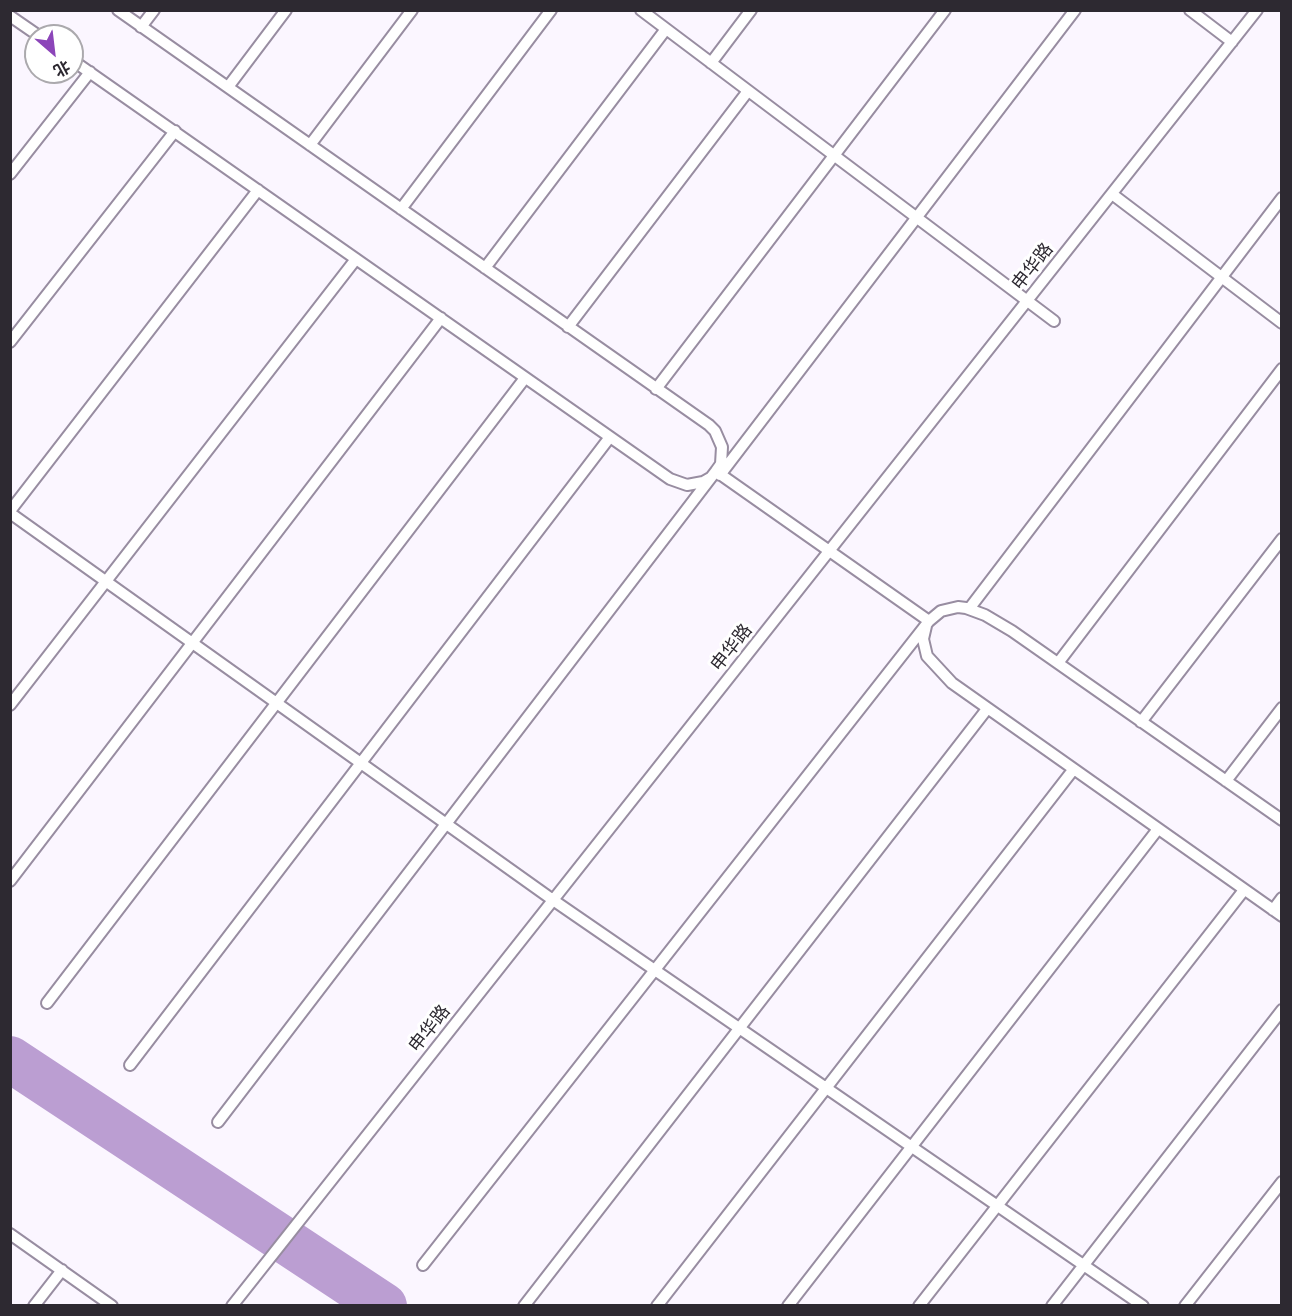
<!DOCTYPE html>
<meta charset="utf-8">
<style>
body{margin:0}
#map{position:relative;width:1292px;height:1316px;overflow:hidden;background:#fbf6ff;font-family:"Fira Sans Condensed","Noto Sans SC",sans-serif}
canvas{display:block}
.frame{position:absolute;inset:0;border:12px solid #2d2931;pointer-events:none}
.north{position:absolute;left:24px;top:24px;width:60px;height:60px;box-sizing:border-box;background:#fff;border:2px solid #aba9ad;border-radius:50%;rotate:152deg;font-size:16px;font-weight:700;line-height:24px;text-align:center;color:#2d2931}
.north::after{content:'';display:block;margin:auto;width:21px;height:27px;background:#8c45b9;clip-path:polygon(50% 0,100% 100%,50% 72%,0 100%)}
</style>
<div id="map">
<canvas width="1292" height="1316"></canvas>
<div class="frame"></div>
<div class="north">北</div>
</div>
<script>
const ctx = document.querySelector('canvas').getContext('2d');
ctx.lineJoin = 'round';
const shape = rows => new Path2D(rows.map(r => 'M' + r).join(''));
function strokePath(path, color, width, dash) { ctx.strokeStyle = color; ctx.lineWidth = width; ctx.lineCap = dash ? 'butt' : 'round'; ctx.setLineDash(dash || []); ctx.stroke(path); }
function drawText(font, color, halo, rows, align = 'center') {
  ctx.font = font + ' "Fira Sans Condensed","Noto Sans SC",sans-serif'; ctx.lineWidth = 6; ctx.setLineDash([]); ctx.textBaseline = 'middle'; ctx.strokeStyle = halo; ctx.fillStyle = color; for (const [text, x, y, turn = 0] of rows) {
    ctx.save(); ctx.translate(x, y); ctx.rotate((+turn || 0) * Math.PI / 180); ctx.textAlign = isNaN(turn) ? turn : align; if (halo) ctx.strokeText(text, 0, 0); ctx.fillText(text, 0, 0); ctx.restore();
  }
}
strokePath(shape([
 [10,1059,384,1306]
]), '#bb9ed2', 46);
const lane = shape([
 [118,10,709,425,715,431,722,447,721,464,716,471,218,1122],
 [641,10,1054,321],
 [1190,10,1232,42],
 [10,16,39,36],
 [141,27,154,10],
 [72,60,670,479,687,485,703,482,710,478],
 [711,63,751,10],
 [228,87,286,10],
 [310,145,412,10],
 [10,174,90,72],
 [1112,194,1282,323],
 [401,209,551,10],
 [485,268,666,29],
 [568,327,748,91],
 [10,342,175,131],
 [656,389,945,10],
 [717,472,929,621],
 [720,475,1075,10],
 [10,511,258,190],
 [10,513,553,900,1143,1306],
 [969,609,1282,198],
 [926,626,923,639,927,656,952,683,1282,916],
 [1058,663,1282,369],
 [10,705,356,259],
 [1141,722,1282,539],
 [1226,781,1282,708],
 [10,881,441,318],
 [1273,910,1282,898],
 [47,1003,525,378],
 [130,1065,610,437],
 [10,1234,112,1306],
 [423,1265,929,621,941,611,958,607,966,608,985,615,1012,631,1282,820],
 [34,1306,62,1270],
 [232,1306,1257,10],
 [524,1306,987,709],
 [657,1306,1073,770],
 [788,1306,1158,829],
 [919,1306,1244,890],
 [1052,1306,1282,1010],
 [1185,1306,1282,1182]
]);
strokePath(lane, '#988da1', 14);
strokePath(lane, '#fff', 10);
drawText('18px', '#2d2931', '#fff', [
 ["申华路",1033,267,-52],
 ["申华路",732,648,-52],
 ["申华路",430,1029,-52]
]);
</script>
